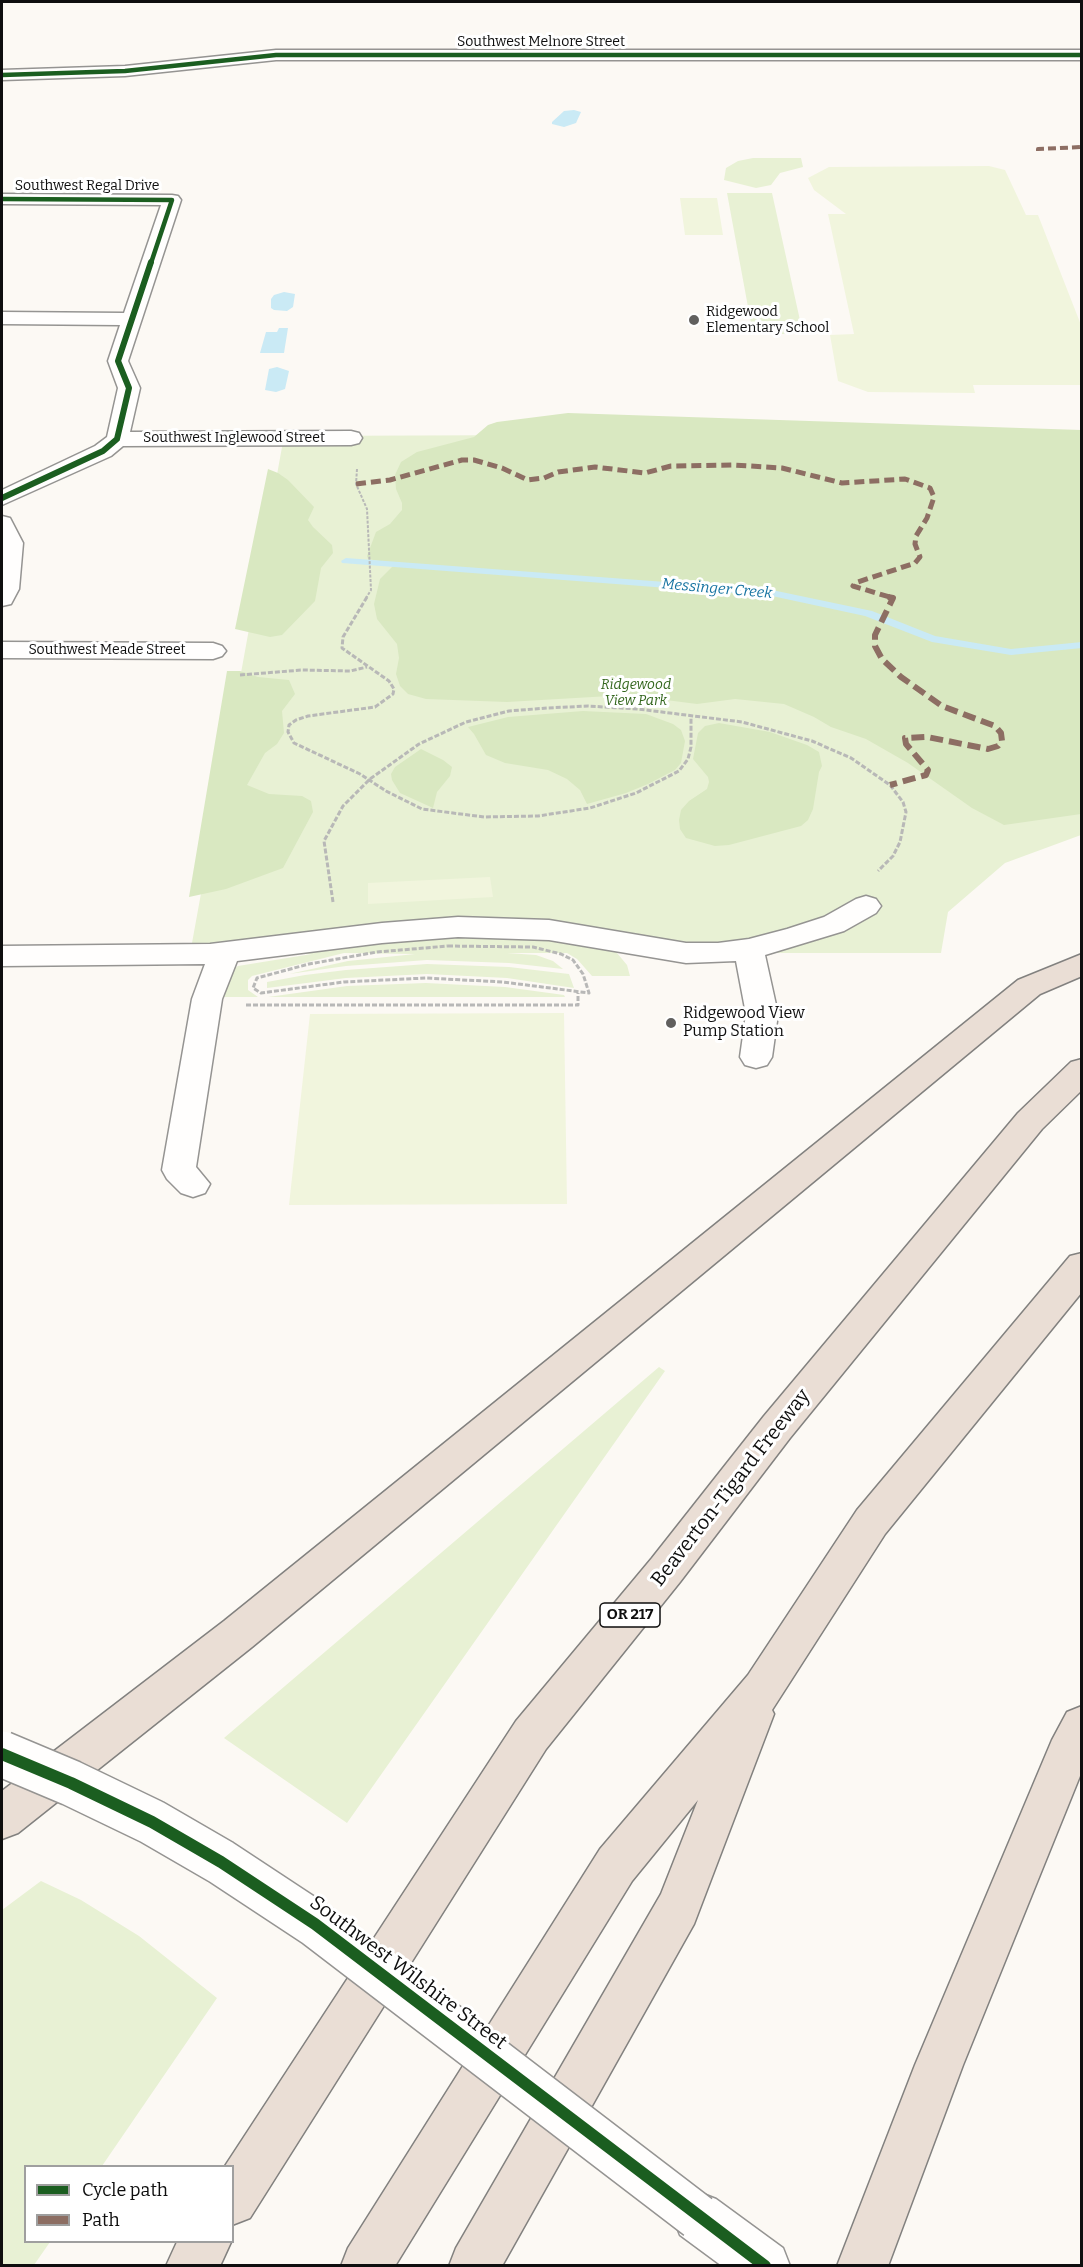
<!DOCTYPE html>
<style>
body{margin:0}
#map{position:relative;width:1083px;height:2267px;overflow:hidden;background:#fcf9f4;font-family:Bitter,serif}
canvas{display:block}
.frame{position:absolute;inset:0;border:3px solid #0e0e0e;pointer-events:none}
.legend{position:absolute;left:24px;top:2165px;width:210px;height:78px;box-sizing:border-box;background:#fff;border:2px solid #9f9f9f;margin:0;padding:8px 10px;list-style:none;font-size:18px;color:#0e0e0e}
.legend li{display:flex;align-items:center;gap:12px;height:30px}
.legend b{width:30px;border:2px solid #9f9f9f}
</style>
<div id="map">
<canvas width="1083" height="2267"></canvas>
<div class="frame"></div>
<ul class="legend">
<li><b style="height:8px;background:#1b5e20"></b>Cycle path</li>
<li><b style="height:8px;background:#8d6e63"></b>Path</li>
</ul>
</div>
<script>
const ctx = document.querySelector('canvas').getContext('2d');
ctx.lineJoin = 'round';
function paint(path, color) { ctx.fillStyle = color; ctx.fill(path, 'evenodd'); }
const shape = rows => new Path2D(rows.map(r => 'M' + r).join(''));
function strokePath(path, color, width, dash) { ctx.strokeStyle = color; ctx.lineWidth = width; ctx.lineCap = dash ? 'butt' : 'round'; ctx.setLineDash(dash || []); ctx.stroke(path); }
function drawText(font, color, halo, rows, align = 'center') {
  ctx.font = font + ' Bitter,serif'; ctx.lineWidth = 6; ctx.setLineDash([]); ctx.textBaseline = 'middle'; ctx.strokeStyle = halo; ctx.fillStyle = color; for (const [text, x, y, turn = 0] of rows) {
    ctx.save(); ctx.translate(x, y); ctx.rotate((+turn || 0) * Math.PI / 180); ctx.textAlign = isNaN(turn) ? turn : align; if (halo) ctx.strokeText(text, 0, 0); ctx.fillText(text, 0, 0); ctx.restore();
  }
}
paint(shape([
 [753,158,801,158,803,167,780,173,771,185,756,188,724,180,726,168,738,161],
 [727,193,772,193,803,334,753,334],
 [1081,433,1081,835,1005,863,948,912,941,953,617,953,627,965,630,976,592,976,577,959,567,953,507,953,536,955,553,961,563,969,509,963,427,960,346,966,289,974,348,961,415,954,344,953,252,976,248,980,248,990,258,997,214,997,230,971,238,966,312,954,190,954,284,436],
 [427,964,509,967,569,974,574,988,507,978,427,974,346,978,267,988,267,982,305,975,346,970],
 [426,983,505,987,564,995,565,997,268,997,347,986],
 [659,1367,665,1371,347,1823,224,1738],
 [41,1881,81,1900,139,1936,217,1998,102,2166,26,2166,26,2242,50,2242,34,2265,2,2265,2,1910]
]), '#e8f1d4');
paint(shape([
 [568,413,1081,430,1081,814,1004,825,972,808,908,763,866,739,831,727,814,717,784,704,735,699,697,704,627,695,507,702,426,699,408,694,400,686,396,674,399,658,397,644,377,619,374,604,380,579,393,566,391,563,368,559,367,556,376,532,390,524,402,510,402,503,396,489,395,475,401,462,417,452,474,437,488,425,497,422],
 [268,469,278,473,288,480,314,507,308,520,313,527,332,545,333,553,321,568,315,601,282,635,270,637,235,629],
 [227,671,240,671,258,677,289,680,295,694,282,711,284,733,277,744,265,753,247,785,269,794,302,796,311,801,313,812,283,868,226,889,189,897],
 [583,711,646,714,673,724,681,730,685,741,681,763,675,770,648,784,626,793,587,804,580,790,567,779,548,770,505,763,486,755,474,734,468,727,508,717],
 [719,723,770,732,807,745,819,752,822,766,819,772,813,809,808,820,801,826,729,845,715,846,686,838,680,829,679,820,681,810,689,801,707,789,709,782,708,777,693,759,698,733,705,726],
 [421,749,443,760,452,767,450,776,437,792,433,808,400,793,392,780,391,774,395,767]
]), '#d9e8c1');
paint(shape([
 [989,166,1005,170,1026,215,1038,215,1081,325,1081,385,973,385,975,393,868,392,838,381,830,335,854,334,828,214,846,214,814,190,808,178,829,167],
 [680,198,717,198,723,235,685,235],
 [490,877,493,897,368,904,368,883],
 [564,1013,567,1204,289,1205,310,1014]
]), '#f1f5dd');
paint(shape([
 [574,110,581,112,576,123,564,127,552,124,552,122,564,111],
 [284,292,295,294,293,307,287,311,274,310,271,308,271,299,274,295],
 [279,328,288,328,284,353,260,353,266,332,277,332],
 [277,367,289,371,285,389,276,392,265,390,269,369]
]), '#caeaf5');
paint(shape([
 [346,558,772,590,872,611,935,636,1011,649,1082,642,1082,648,1011,655,932,642,865,616,772,596,342,563,341,561,346,558]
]), '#caeaf5');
const minor = shape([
 [276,50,1082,50,1082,60,276,60,125,76,2,80,2,70,125,66,276,50],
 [2,194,172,195,178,196,181,200,128,361,140,388,130,432,351,431,359,433,362,438,359,443,351,445,123,446,111,456,2,505,2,490,95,446,107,437,118,388,108,361,120,325,2,324,2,312,124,313,161,205,2,204,2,194],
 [2,516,10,518,23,543,19,589,11,604,2,606,2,516],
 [2,642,213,643,222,646,226,651,222,656,213,659,2,658,2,642],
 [866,896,876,899,881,906,876,913,844,931,765,955,778,1014,772,1057,767,1065,756,1068,745,1065,740,1057,746,1014,736,961,686,963,549,940,458,937,382,943,237,961,222,999,196,1167,210,1184,205,1193,193,1197,181,1193,167,1179,162,1170,192,999,205,964,2,966,2,946,210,944,382,923,458,917,549,920,686,943,718,943,749,939,787,929,824,917,856,899,866,896],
 [698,2192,716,2199,783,2248,790,2266,722,2266,680,2235,673,2217,680,2199,698,2192]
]);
const highway = shape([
 [1082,954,1082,976,1040,994,252,1647,18,1833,2,1839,2,1791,224,1621,1018,980,1082,954],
 [1082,1059,1082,1090,1042,1129,790,1438,680,1582,546,1749,250,2218,232,2225,232,2166,225,2166,516,1721,652,1558,764,1416,1018,1113,1071,1062,1082,1059],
 [1082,1253,1082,1292,885,1534,772,1710,774,1714,694,1924,502,2266,449,2266,456,2248,661,1894,698,1800,632,1881,395,2266,341,2266,348,2248,600,1849,748,1675,857,1510,1070,1256,1082,1253],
 [1082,1706,1082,1771,963,2065,888,2266,837,2266,915,2065,1052,1740,1067,1712,1082,1706],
 [177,2242,231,2242,220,2266,166,2266,177,2242]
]);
strokePath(minor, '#959492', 3);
strokePath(highway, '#82817f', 3);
strokePath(shape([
 [357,469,356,484,367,509,371,590,366,598]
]), '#b8b8b7', 2, [3, 1.5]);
strokePath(shape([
 [367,597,343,637,342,648,389,681,394,689,393,694,375,707,308,716,296,720,289,725,288,732,294,743,360,774,386,791,422,809,484,817,538,816,590,808,636,793,679,771,688,759,691,747,691,715],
 [240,675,302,670,350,671,367,667],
 [333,902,324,841,343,806,370,779,419,744,466,722,509,711,547,708,588,706,638,709,742,722,812,741,851,758,890,785,903,802,906,812,900,842,893,856,878,871],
 [448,946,533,947,561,954,573,960,583,974,589,993,503,982,426,978,344,982,261,993,253,988,257,978,309,964,377,952,448,946],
 [246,1005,578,1005,578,993]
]), '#b8b8b7', 3, [5, 2]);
paint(minor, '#fffefd');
paint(highway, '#eaded5');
const minorBridge = shape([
 [2,1754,71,1783,152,1822,221,1862,315,1924,698,2217]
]);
strokePath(minorBridge, '#959492', 48, []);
strokePath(minorBridge, '#fffefd', 45);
strokePath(shape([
 [1038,151,1038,149,1082,147]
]), '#8d6e63', 4, [8, 4]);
strokePath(shape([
 [356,484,390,480,462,460,474,460,502,468,528,480,544,478,558,472,595,467,645,473,671,466,733,465,782,468,842,483,905,479,930,488,934,497,927,518,916,536,915,544,920,557,915,563,855,583,853,586,893,598]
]), '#8d6e63', 5, [10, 5]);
strokePath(shape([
 [888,597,893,598,875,635,875,646,882,659,901,677,942,706,995,726,1001,733,1002,741,998,746,988,749,927,737,905,738,906,744,928,770,926,775,890,785]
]), '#8d6e63', 6, [13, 6]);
strokePath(shape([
 [2,75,125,71,276,55,1082,55],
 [2,199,172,200,151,263]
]), '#1b5e20', 4.5);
strokePath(shape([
 [2,498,103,451,117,439,129,388,118,361,151,262]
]), '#1b5e20', 6);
strokePath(shape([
 [2,1754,71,1783,152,1822,221,1862,315,1924,765,2266]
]), '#1b5e20', 12);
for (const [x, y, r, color] of [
 [694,320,6,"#61605e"],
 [671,1023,6,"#61605e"]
]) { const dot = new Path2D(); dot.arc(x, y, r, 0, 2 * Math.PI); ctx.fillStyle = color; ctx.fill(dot); strokePath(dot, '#fff', 2); }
drawText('14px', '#0e0e0e', '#fff', [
 ["Southwest Melnore Street",541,42],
 ["Southwest Regal Drive",87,186],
 ["Southwest Inglewood Street",234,438],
 ["Southwest Meade Street",107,650]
]);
drawText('14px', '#0e0e0e', '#fff', [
 ["Ridgewood",706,312],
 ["Elementary School",706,328]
], 'left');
drawText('italic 14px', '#34671e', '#fff', [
 ["Ridgewood",636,685],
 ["View Park",636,701]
]);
drawText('italic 15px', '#1673a1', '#fff', [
 ["Messinger Creek",717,589,5]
]);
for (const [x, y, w] of [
 [630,1615,60]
]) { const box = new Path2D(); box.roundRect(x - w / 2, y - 12, w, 24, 4.5); ctx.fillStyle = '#fff'; ctx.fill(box); strokePath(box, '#0e0e0e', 1.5); }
drawText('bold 15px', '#0e0e0e', null, [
 ["OR 217",630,1615]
]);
drawText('16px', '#0e0e0e', '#fff', [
 ["Ridgewood View",683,1014],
 ["Pump Station",683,1032]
], 'left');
drawText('20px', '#0e0e0e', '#fff', [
 ["Beaverton-Tigard Freeway",731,1488,-52],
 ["Southwest Wilshire Street",408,1973,37]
]);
</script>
